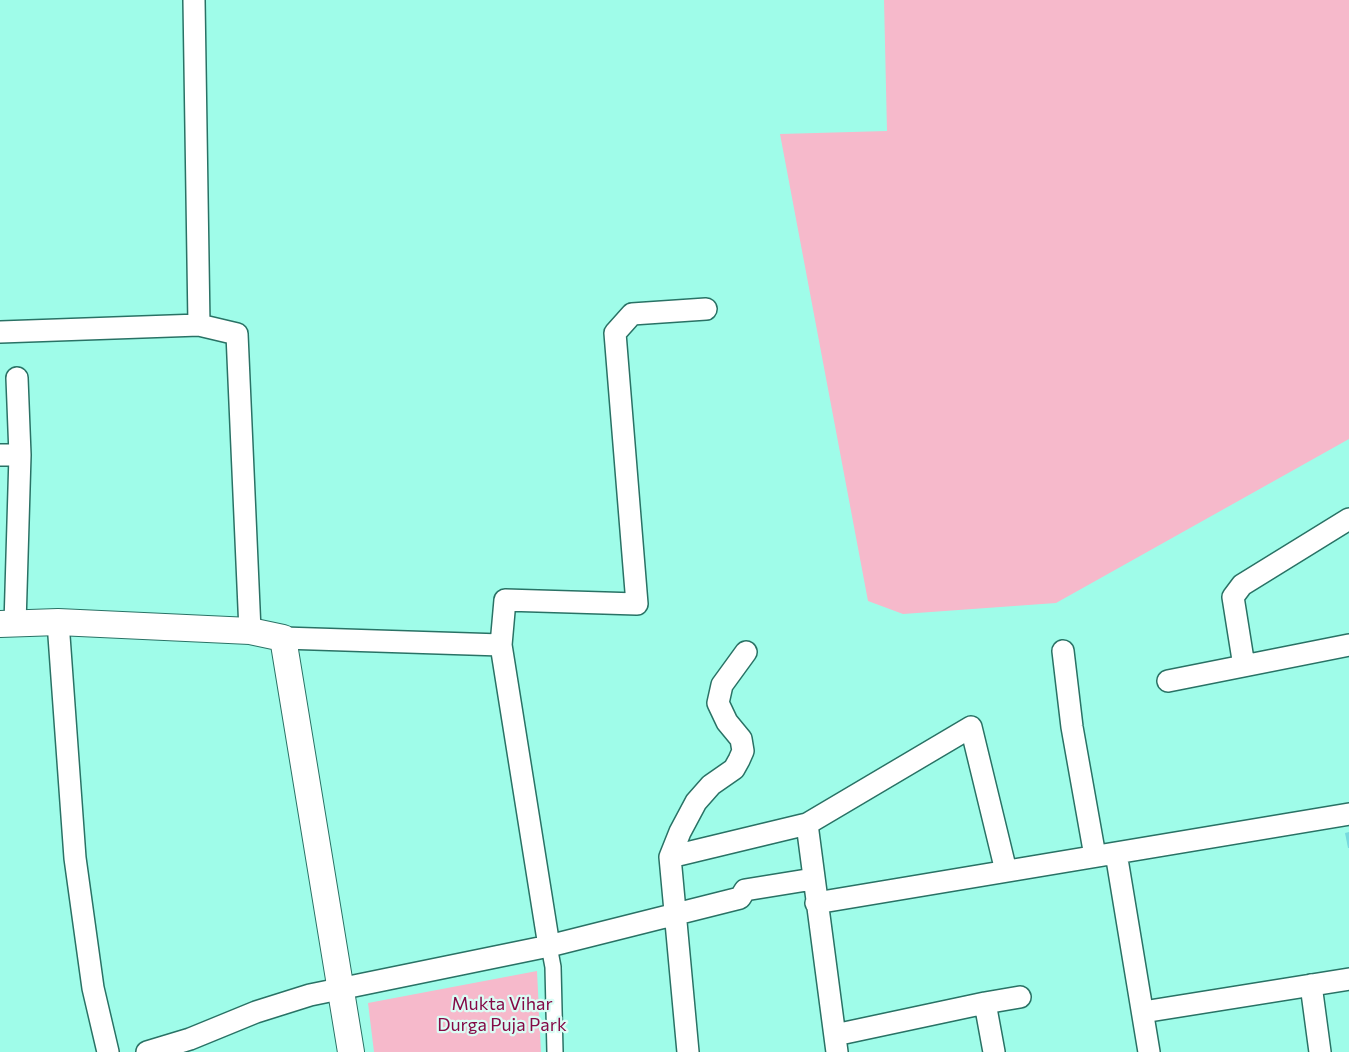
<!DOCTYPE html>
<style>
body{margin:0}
canvas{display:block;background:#9ffce9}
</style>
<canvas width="1349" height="1052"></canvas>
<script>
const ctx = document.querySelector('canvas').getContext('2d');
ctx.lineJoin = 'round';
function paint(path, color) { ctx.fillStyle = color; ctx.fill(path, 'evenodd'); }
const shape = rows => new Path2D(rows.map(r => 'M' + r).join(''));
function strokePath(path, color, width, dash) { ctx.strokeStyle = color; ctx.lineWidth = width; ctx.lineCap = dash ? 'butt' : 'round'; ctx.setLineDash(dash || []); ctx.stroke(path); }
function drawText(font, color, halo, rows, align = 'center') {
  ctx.font = font + ' Commissioner,sans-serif'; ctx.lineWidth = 4.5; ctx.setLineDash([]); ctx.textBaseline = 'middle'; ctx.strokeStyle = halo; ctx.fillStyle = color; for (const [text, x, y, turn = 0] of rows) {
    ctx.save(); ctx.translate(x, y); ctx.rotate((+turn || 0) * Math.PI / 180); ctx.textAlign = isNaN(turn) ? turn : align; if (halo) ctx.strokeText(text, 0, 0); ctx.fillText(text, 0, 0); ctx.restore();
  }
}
paint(shape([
 [884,0,1349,0,1349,439,1056,603,903,614,868,601,780,134,887,131],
 [537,971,541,1052,374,1052,368,1003]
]), '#f6b9cb');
paint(shape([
 [1349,832,1349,848,1348,848,1345,833]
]), '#77dade');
const pedestrian = shape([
 [549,946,553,967,555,1052]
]);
const minor = shape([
 [194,0,199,325],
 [0,332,199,325,237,334,250,631],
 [17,378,20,455],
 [0,455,20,455,15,624],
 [58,622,75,858,93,988,108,1052],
 [283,638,501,645],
 [1063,651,1072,727,1095,856],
 [1244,666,1233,597,1242,585,1349,519],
 [1168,681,1349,645],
 [807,824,837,1052],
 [1116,853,1149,1052],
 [670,857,807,824,971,727,1006,871],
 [816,903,1349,814],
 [549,946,501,645,505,600,637,604,615,333,632,314,706,309],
 [1311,985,1320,1052],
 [985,1003,1020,997],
 [1143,1012,1349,979],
 [835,1035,985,1003,994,1052],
 [147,1052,190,1039,256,1012,310,995,549,946,740,898,745,890,813,879],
 [688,1052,670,857,680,832,696,802,711,785,734,769,739,760,743,751,741,739,727,722,718,703,722,685,746,652]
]);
const tertiary = shape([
 [0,624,58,622,250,631,283,638,351,1052]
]);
strokePath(pedestrian, '#297265', 18);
strokePath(minor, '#297265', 24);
strokePath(tertiary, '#297265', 28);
strokePath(pedestrian, '#fff', 15);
strokePath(minor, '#fff', 21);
strokePath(tertiary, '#fff', 26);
drawText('18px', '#840a46', '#dbfdf5', [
 ["Mukta Vihar",502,1004],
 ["Durga Puja Park",502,1025]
]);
</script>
